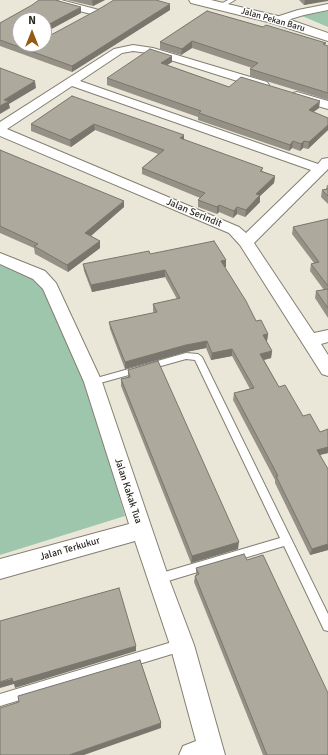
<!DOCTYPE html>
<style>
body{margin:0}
#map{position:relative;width:328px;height:755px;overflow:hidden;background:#ebe7d8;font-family:Signika,sans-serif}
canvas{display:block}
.north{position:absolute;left:12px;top:12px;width:40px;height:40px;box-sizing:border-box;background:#fff;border:1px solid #abaaa8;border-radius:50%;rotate:0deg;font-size:11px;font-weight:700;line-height:16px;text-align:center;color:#2c2a25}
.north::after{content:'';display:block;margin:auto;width:14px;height:18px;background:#935916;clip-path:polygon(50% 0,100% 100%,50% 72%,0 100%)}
</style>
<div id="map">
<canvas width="328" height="755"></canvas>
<div class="north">N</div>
</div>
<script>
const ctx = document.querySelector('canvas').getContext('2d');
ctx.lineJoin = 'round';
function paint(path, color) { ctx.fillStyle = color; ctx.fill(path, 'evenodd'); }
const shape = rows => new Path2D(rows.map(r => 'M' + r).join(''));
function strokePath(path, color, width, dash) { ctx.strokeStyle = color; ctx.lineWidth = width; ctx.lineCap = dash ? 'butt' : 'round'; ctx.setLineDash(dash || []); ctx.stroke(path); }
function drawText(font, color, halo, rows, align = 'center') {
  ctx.font = font + ' Signika,sans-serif'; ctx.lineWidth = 3; ctx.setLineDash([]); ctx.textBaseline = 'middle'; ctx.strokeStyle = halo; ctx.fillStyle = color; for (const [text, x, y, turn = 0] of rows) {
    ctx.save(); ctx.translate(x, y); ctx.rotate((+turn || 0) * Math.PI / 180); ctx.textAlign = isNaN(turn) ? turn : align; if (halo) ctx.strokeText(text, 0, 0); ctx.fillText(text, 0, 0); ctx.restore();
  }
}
paint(shape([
 [328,11,328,27,302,16],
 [0,263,46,285,89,393,125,516,0,555]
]), '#9ec6ad');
const service = shape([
 [228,0,235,0,223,7,219,7,219,5,228,0],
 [186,353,198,354,202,357,328,614,328,631,324,630,284,546,158,584,154,583,152,579,154,575,158,574,280,538,195,360,186,359,93,385,88,382,93,379,186,353],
 [182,639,186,641,188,645,186,649,182,651,0,706,0,694,182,639]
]);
const minor = shape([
 [61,0,99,10,100,12,95,15,56,5,55,3,56,1,61,0],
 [328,4,328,10,304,15,277,23,272,20,273,18,298,10,328,4],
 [133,45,153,48,267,82,269,85,267,88,263,89,148,53,133,51,122,53,80,81,318,164,322,159,328,158,328,169,254,243,314,333,328,330,328,342,321,344,328,355,328,376,322,374,240,245,229,233,0,136,0,122,114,49,133,45],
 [72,86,311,170,246,233,239,227,7,129,72,86],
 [297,92,328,101,328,109,293,99,291,96,293,93,297,92],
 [0,253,45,271,56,283,102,382,169,579,194,645,225,755,179,755,183,746,196,741,170,645,135,541,0,579,0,559,129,524,84,382,43,289,33,279,0,264,0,253]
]);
const tertiary = shape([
 [189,0,211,0,282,17,328,33,328,41,272,23,191,3,189,0]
]);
strokePath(service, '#837f72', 2);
strokePath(minor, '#837f72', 2);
strokePath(tertiary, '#837f72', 2);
paint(service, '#fff');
paint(minor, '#fff');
paint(tertiary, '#fff');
paint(shape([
 [55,0,81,13,44,33,44,20,20,44,49,36,170,10,72,72,0,46,0,23],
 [67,0,105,0,93,6],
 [299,0,328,0,304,5],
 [207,11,328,46,328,100,250,76,250,69,252,68,192,48,181,55,160,49,160,42],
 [172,56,172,62,167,65,229,87,319,108,313,112,328,118,328,130,308,149,303,148,300,151,292,148,289,151,198,120,198,117,107,85,107,78],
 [72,96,184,140,263,168,262,171,275,176,274,183,260,196,260,202,245,217,237,214,233,218,219,212,217,214,198,207,198,200,200,198,142,174,142,168,158,154,95,130,71,147,31,131,31,124],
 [0,150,124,207,91,236,100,241,100,248,68,272,35,254,34,248,0,233],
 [327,185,328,185,328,204,321,197,322,190,326,189],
 [328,219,328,318,315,298,316,291,324,290,310,271,311,264,314,263,292,234,293,227],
 [150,254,226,260,226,267,224,267,256,321,268,334,267,341,266,341,272,351,271,358,264,360,279,387,303,416,320,432,328,430,328,453,320,455,328,550,310,555,275,483,275,480,233,400,234,393,250,389,232,356,211,360,206,348,186,352,125,369,110,329,109,322,154,313,153,311,153,304,177,299,165,277,92,292,84,271,83,264],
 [128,370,238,549,191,563,121,386,121,379,128,377],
 [196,568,328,755,263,755,194,582,195,576,196,575]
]), '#959186');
paint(shape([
 [92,0,105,0,93,6],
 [305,0,328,0,328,1,304,5],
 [170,4,170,10,72,72,72,66],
 [81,7,81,13,44,33,44,27],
 [192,41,192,48,181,55,182,49],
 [172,56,172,62,161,69,161,63],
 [35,81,36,88,9,104,10,108,0,114,0,106,4,100],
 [320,101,319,108,308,116,309,110],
 [94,124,95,130,71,147,70,140],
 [328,125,328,130,308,149,309,142],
 [184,135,184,142,180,138],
 [293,141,292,148,289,151,290,145],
 [304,141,303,148,300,151,301,144],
 [275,176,274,183,260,196,260,202,245,217,246,210,256,194],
 [124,201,124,207,86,240,85,233],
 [219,205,219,212,217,214,217,207],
 [237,207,237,214,233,218,234,211],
 [100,241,100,248,68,272,67,265],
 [226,260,226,267,220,268,221,261],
 [165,270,165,277,92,292,91,285],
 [268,334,267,341,262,342,263,335],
 [207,341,206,348,186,352,125,369,125,362,186,345],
 [232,349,232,356,211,360,212,353],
 [272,351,271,358,259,361,260,354],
 [328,447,328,453,315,456,317,450],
 [239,542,238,549,191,563,192,556],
 [328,544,328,550,310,555,312,549],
 [136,646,136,651,15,688,14,684,0,688,0,682],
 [161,723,161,728,84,755,69,755]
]), '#79766d');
const building = shape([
 [39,0,55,0,81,7,44,27,44,20,20,20,20,44,44,44,44,37,49,36,99,9,114,0,156,0,170,4,72,66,0,40,0,23,32,5,39,0],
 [207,11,263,27,266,25,326,43,323,44,328,46,328,93,250,69,258,63,192,41,182,49,160,42,207,11],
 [150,49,172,56,161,63,229,87,241,77,320,101,309,110,328,118,328,125,309,142,304,141,301,144,293,141,290,145,199,113,201,111,107,78,150,49],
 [0,68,35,81,4,100,9,101,0,106,0,68],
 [72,96,184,135,180,138,263,168,260,171,275,176,256,194,260,195,246,210,237,207,234,211,219,205,217,207,198,200,205,193,142,168,164,150,94,124,70,140,31,124,72,96],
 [0,150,124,201,85,233,100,241,67,265,34,246,38,244,0,226,0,150],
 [328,189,328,196,322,190,328,189],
 [328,219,328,286,311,264,319,262,293,227,328,219],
 [214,241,226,260,221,261,246,301,256,321,261,320,268,334,263,335,272,351,260,354,279,387,285,385,303,416,310,414,320,432,328,429,328,447,317,450,328,469,328,544,312,549,276,476,278,476,234,393,254,388,232,349,212,353,207,341,186,345,125,362,109,322,157,312,153,304,180,298,165,270,91,285,83,264,149,251,150,254,214,241],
 [328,289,328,308,316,291,328,289],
 [158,361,239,542,192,556,121,379,130,377,128,370,158,361],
 [244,554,247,560,263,555,328,693,328,755,267,755,195,576,199,574,196,568,244,554],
 [119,588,136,646,13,682,12,678,0,682,0,621,119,588],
 [140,660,161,723,69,755,0,755,0,708,19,702,18,696,140,660]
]);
paint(building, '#ada99c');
strokePath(building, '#79766d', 1);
drawText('9px', '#2c2a25', '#fff', [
 ["Jalan Pekan Baru",273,20,16]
]);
drawText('10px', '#2c2a25', '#fff', [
 ["Jalan Serindit",194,213,23],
 ["Jalan Kakak Tua",128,491,72],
 ["Jalan Terkukur",70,549,-16]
]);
</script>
